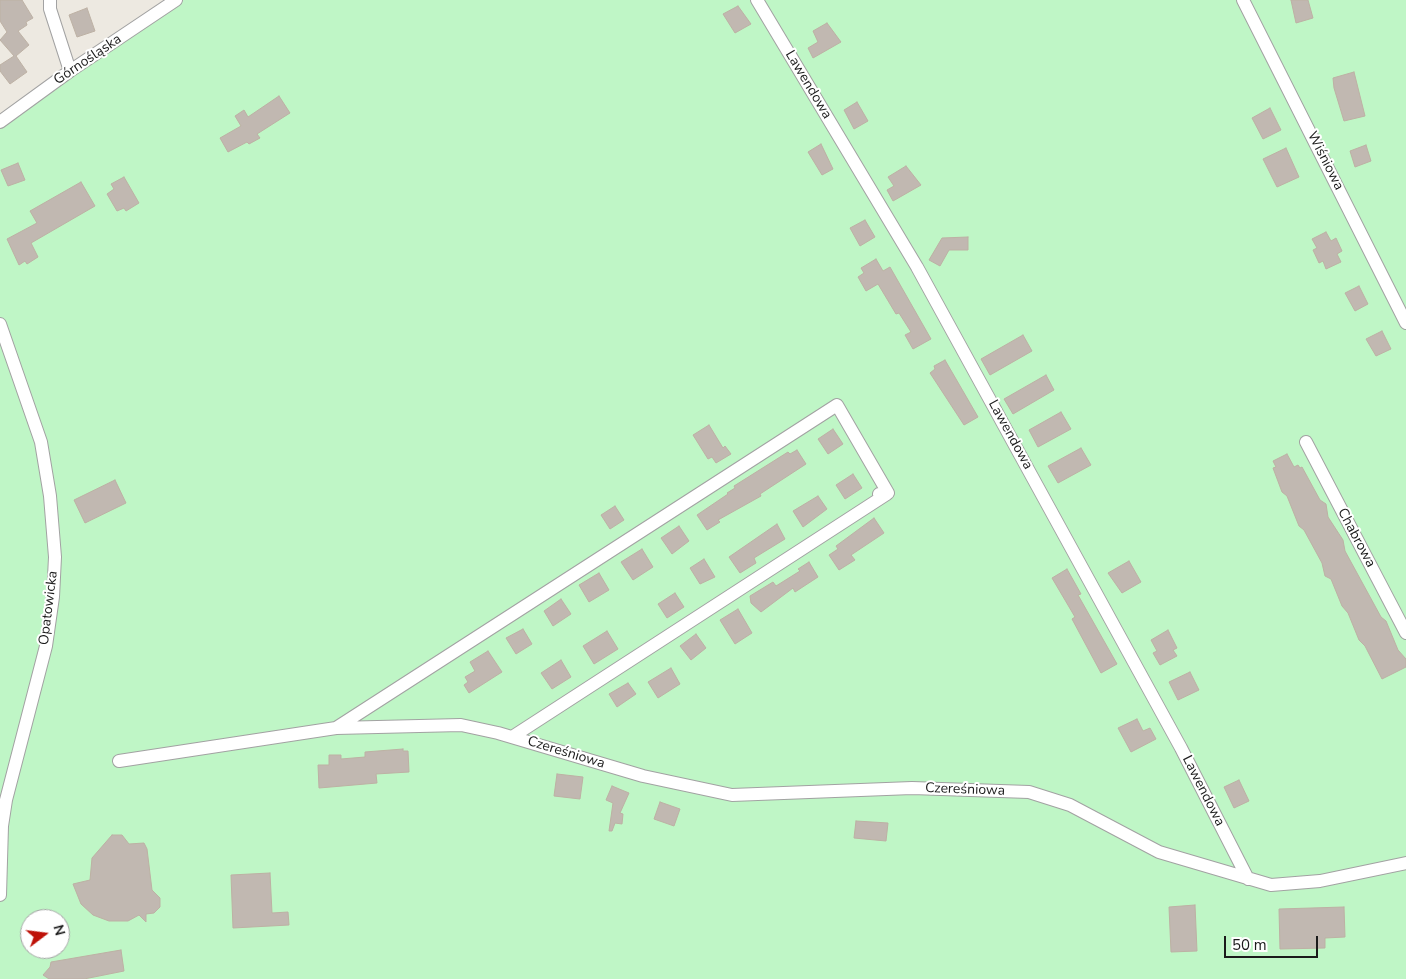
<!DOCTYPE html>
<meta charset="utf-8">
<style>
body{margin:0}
#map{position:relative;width:1406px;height:979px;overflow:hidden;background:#ede9e1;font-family:"Nunito Sans",sans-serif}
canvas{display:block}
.north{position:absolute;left:20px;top:909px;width:50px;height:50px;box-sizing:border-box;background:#fff;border:1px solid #a4a4a4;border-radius:50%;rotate:75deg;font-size:14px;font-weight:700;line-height:20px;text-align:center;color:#1b1b1b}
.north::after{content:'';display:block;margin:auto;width:18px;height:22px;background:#be1209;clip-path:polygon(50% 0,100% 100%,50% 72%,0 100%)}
.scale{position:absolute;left:1224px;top:936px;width:94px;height:22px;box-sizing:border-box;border:2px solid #1b1b1b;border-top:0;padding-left:6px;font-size:15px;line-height:18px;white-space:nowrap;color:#1b1b1b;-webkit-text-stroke:4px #fff;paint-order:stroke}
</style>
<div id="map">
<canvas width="1406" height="979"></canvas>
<div class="north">N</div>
<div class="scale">50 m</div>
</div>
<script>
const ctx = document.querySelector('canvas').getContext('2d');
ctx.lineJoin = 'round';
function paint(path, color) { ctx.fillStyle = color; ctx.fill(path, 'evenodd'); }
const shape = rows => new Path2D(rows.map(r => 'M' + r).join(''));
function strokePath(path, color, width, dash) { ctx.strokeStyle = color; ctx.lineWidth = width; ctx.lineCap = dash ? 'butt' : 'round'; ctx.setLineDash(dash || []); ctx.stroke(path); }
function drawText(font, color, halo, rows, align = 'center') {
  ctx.font = font + ' "Nunito Sans",sans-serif'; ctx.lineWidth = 4; ctx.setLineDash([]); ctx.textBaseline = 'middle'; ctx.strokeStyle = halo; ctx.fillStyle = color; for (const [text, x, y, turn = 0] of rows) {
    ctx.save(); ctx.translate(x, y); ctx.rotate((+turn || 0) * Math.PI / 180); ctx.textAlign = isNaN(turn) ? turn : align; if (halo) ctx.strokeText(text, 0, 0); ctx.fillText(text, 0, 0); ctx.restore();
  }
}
paint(shape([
 [167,0,1406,0,1406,979,0,979,0,124],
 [30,919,60,919,60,949,30,949]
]), '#bff6c6');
const building = shape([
 [0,0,22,0,33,18,26,22,27,25,18,31,29,45,16,56,27,72,10,84,0,71,0,65,14,56,0,40,7,32,0,21,0,0],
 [1291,0,1308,0,1313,18,1296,23,1291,0],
 [738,6,751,24,735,33,723,14,738,6],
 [87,8,95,31,77,37,69,15,87,8],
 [827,23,841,42,813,58,808,48,818,42,813,31,827,23],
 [1354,72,1365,116,1344,121,1334,88,1333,78,1354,72],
 [279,96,290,113,257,134,260,138,249,144,247,142,228,152,220,138,241,126,235,116,244,110,248,117,279,96],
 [857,102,868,121,854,129,844,110,857,102],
 [1270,108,1281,130,1263,139,1252,118,1270,108],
 [821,144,833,169,822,175,808,152,821,144],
 [1366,145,1371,161,1355,167,1350,151,1366,145],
 [1286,148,1299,177,1277,187,1263,159,1286,148],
 [18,163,25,180,8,186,1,170,18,163],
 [906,166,921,185,893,201,887,190,894,186,888,177,906,166],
 [124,177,139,203,126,211,124,208,117,211,107,194,114,189,111,184,124,177],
 [81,182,95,206,31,243,38,257,27,264,25,261,19,265,7,239,37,223,30,211,81,182],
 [865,220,875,237,860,246,850,228,865,220],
 [1326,232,1331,241,1336,238,1342,251,1337,254,1341,262,1326,269,1323,261,1319,263,1313,250,1317,248,1312,239,1326,232],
 [968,237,968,250,949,250,940,266,929,260,942,238,968,237],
 [876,259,883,271,890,267,931,339,913,349,905,335,911,332,899,313,896,314,878,284,866,291,858,277,864,273,861,268,876,259],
 [1359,286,1368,304,1355,311,1345,293,1359,286],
 [1382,331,1391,349,1376,356,1366,339,1382,331],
 [1023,335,1032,351,990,375,981,359,1023,335],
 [945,360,978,417,964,425,930,373,935,369,934,366,945,360],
 [1046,375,1054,390,1013,414,1004,399,1046,375],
 [1061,412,1071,429,1038,447,1029,430,1061,412],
 [709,425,723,448,725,446,731,454,716,463,712,457,708,459,693,435,709,425],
 [833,429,843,444,828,454,818,439,833,429],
 [1081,448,1091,465,1058,483,1048,466,1081,448],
 [797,450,806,464,760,494,761,496,718,520,720,522,707,530,697,515,728,494,727,493,735,488,734,486,788,452,790,454,797,450],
 [1287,454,1294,467,1298,465,1300,468,1302,467,1320,500,1326,504,1328,517,1343,540,1345,551,1381,617,1386,621,1398,650,1406,659,1406,667,1382,679,1365,646,1359,640,1348,613,1342,606,1331,579,1325,576,1322,563,1304,530,1299,526,1287,496,1282,492,1273,468,1276,467,1273,461,1287,454],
 [853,474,862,488,845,499,836,485,853,474],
 [115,480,126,503,85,523,74,500,115,480],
 [818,496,827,509,803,527,793,511,818,496],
 [615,506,624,520,610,529,601,515,615,506],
 [874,518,884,533,851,555,855,560,839,570,829,555,838,549,836,546,874,518],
 [777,524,785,539,754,558,756,563,740,573,729,557,777,524],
 [679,526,689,541,672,554,661,538,679,526],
 [642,549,653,567,633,580,621,562,642,549],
 [704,559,715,577,700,584,690,568,704,559],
 [1129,561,1141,582,1122,593,1108,573,1129,561],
 [809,562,818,577,795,592,793,588,761,612,751,603,750,596,773,582,776,586,800,571,798,569,809,562],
 [1067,569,1081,594,1078,595,1117,664,1101,673,1072,619,1075,617,1052,578,1067,569],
 [599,573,609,590,589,602,579,585,599,573],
 [675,593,684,607,667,618,658,604,675,593],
 [561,599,571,614,553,626,544,611,561,599],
 [738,609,752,633,735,644,720,620,738,609],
 [523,629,532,644,516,654,506,638,523,629],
 [1168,630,1177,648,1173,650,1177,656,1160,665,1153,653,1157,651,1151,640,1168,630],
 [607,631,618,649,594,664,583,646,607,631],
 [696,634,706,648,691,660,680,646,696,634],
 [488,651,502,672,469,693,464,685,468,682,465,677,475,671,470,662,488,651],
 [561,660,571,677,552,689,541,673,561,660],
 [671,668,680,684,658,698,648,682,671,668],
 [1190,672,1199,690,1178,700,1169,682,1190,672],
 [628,683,636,694,617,707,609,694,628,683],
 [1137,719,1143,731,1150,728,1156,739,1131,752,1118,728,1137,719],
 [403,749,403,751,408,751,409,772,376,774,377,783,319,788,318,765,329,765,329,755,341,755,341,759,365,757,365,752,403,749],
 [557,774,583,777,580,799,554,796,557,774],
 [1239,780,1249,801,1234,808,1224,787,1239,780],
 [612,786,629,793,620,813,623,814,622,824,615,823,612,831,609,831,613,803,606,800,612,786],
 [660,802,680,809,674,826,654,819,660,802],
 [856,821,888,823,886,841,854,838,856,821],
 [112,835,122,835,129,844,144,843,147,849,152,890,160,898,160,907,154,913,146,914,146,922,139,915,128,921,109,921,93,915,81,904,73,884,90,880,92,858,112,835],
 [270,873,272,913,288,912,289,925,233,928,231,875,270,873],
 [1195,905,1197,951,1171,952,1169,907,1195,905],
 [1344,907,1345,937,1325,938,1325,948,1280,949,1279,909,1344,907],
 [121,950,124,971,84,979,49,979,43,975,50,967,51,962,121,950]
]);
paint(building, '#c1b8b1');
strokePath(building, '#bdb1a4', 1);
const minor = shape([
 [50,0,50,9,70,71],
 [757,0,917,267,1181,748,1248,879],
 [1243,0,1406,323],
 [0,122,70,71,176,0],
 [0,324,41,442,50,496,55,557,53,597,46,646,6,800,2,826,0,895],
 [1306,442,1406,633],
 [336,728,837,405,888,493,879,494],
 [512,737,887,494],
 [119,761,336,728,461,725,498,733,643,776,732,795,912,788,1029,792,1070,805,1159,852,1271,885,1320,881,1406,863]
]);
strokePath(minor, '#a2a2a2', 14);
strokePath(minor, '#fff', 12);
drawText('14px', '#1b1b1b', '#fff', [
 ["Górnośląska",88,60,-34],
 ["Lawendowa",808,85,59],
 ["Wiśniowa",1325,161,63],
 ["Lawendowa",1010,435,61],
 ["Chabrowa",1356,538,62],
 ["Opatowicka",49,608,-83],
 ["Czereśniowa",566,753,17],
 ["Czereśniowa",965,790,2],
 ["Lawendowa",1203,791,63]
]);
</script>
